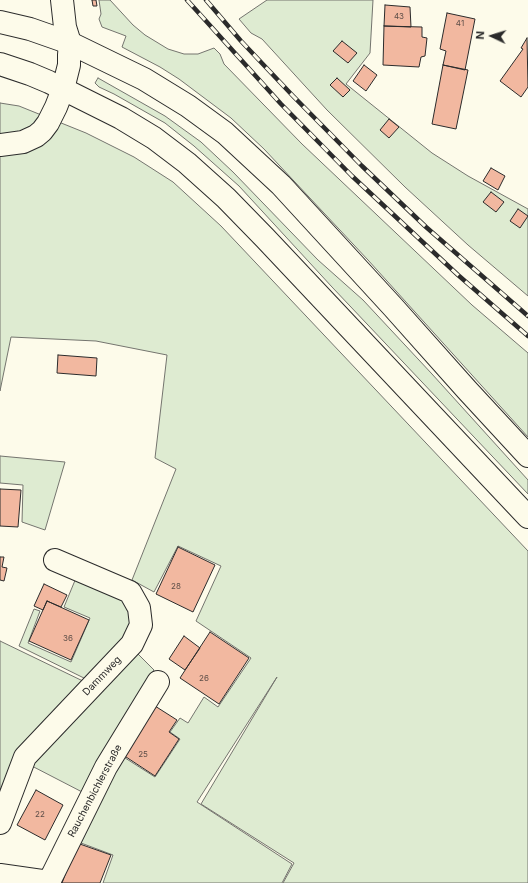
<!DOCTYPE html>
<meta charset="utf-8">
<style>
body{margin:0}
#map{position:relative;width:528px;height:883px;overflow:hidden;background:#fdfbea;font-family:Inter,sans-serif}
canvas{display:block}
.north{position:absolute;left:472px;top:16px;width:40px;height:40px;-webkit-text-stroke:3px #fdfbea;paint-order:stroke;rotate:274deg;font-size:11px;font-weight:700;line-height:16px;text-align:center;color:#2b2b2b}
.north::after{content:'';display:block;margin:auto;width:14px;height:18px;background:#2b2b2b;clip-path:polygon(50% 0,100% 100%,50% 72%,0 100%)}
</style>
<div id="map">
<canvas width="528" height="883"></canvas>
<div class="north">N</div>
</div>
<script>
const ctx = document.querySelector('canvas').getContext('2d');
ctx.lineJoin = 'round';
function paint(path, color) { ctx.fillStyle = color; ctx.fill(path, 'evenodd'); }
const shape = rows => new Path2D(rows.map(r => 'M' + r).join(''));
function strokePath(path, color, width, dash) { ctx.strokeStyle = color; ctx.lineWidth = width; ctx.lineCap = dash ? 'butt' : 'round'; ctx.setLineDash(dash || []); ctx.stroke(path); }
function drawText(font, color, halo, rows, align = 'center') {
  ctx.font = font + ' Inter,sans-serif'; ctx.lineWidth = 3; ctx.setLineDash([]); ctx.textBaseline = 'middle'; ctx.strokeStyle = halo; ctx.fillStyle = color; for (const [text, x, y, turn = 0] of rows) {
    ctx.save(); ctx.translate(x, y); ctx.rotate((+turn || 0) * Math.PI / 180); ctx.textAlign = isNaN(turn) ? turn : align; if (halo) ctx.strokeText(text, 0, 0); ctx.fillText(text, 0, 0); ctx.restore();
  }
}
const green = shape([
 [99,0,110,0,133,25,145,35,168,49,184,54,198,54,214,48,220,54,224,64,302,144,472,305,528,353,528,437,368,260,264,149,231,118,179,79,160,67,122,47,126,36,102,27,99,19,101,14,99,0],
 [267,0,373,0,370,53,346,84,432,153,468,176,528,209,528,296,468,245,405,187,327,110,262,39,251,33,239,19,267,0],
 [98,78,165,116,201,142,233,172,318,260,363,300,432,374,528,480,528,494,332,287,239,186,194,146,165,123,114,94,99,87,95,83,98,78],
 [0,103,19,106,86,133,134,157,173,182,221,226,528,551,528,883,283,883,294,863,201,804,277,677,197,802,292,864,282,883,103,883,113,855,73,840,122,756,155,777,180,739,170,732,180,718,188,723,204,697,218,707,251,658,196,621,221,566,178,546,154,592,132,580,176,469,155,458,167,355,96,341,11,337,0,391,0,103],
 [0,456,65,462,45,530,22,522,23,485,0,483,0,456],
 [76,578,127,599,134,627,90,681,19,646,34,609,40,611,28,643,71,662,90,618,64,607,76,578],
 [0,641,87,683,2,790,0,788,0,641],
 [134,650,154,670,86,794,28,764,134,650]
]);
paint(green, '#deebd1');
strokePath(green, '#74746e', 1);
const building = shape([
 [92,0,96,0,97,6,93,6,92,0],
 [385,5,410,7,411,27,384,26,385,5],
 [447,13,475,19,465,70,443,65,446,51,440,49,447,13],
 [384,26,422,27,422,37,427,38,425,56,421,57,419,67,383,65,384,26],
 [527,38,528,87,521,97,500,81,523,49,521,48,527,38],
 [342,41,357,53,348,63,333,51,342,41],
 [364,65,377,75,366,91,353,81,364,65],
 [443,65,468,70,456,129,432,124,443,65],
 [337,78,350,90,343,97,330,85,337,78],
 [389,119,399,127,389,138,380,130,389,119],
 [491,168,505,176,498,190,483,181,491,168],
 [491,192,504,202,496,212,483,202,491,192],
 [518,209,528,216,520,228,510,221,518,209],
 [58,355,97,358,96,376,57,373,58,355],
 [0,489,21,490,18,527,0,526,0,489],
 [178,547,215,565,193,612,156,594,178,547],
 [0,557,4,557,2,567,7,568,4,581,0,580,0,557],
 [44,584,67,595,61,607,47,601,43,610,34,606,44,584],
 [47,601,89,620,71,660,29,641,47,601],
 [210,632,249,658,219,704,180,678,210,632],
 [184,636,200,648,185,670,169,659,184,636],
 [155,706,177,720,169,732,179,739,155,776,123,755,155,706],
 [36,790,63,805,45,840,17,825,36,790],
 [77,843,111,855,100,883,62,883,77,843]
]);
paint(building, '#f2b8a0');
strokePath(building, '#2b2b2b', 1);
const minor = shape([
 [0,145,23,142,36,136,42,131,48,123,56,107,63,89,69,65,69,55,70,43,65,27,62,0],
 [0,823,25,757,132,644,141,625,139,608,130,592,55,560],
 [0,875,49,882,50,883],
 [49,882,106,767,158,682]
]);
const major = shape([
 [0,22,30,29,70,43,144,79,188,106,225,133,281,185,393,307,467,390,528,456],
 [0,64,30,74,49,82,121,118,154,138,187,163,226,198,265,238,528,517]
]);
strokePath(minor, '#2b2b2b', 24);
strokePath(major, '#2b2b2b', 24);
strokePath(minor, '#fdfbea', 22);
strokePath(major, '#fdfbea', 22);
const rail = shape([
 [187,0,281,104,352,176,458,275,528,336],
 [206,0,241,41,293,96,362,166,426,227,528,316]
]);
strokePath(rail, '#2b2b2b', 4.5);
strokePath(rail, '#fdfbea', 3, [9]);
drawText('8px', '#5d4e48', null, [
 ["43",399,17],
 ["41",460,24],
 ["28",176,587],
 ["36",68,639],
 ["26",204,679],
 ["25",143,755],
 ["22",40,815]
]);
drawText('10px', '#2b2b2b', '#fdfbea', [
 ["Dammweg",102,676,-46],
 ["Rauchenbichlerstraße",95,791,-62]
]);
</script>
